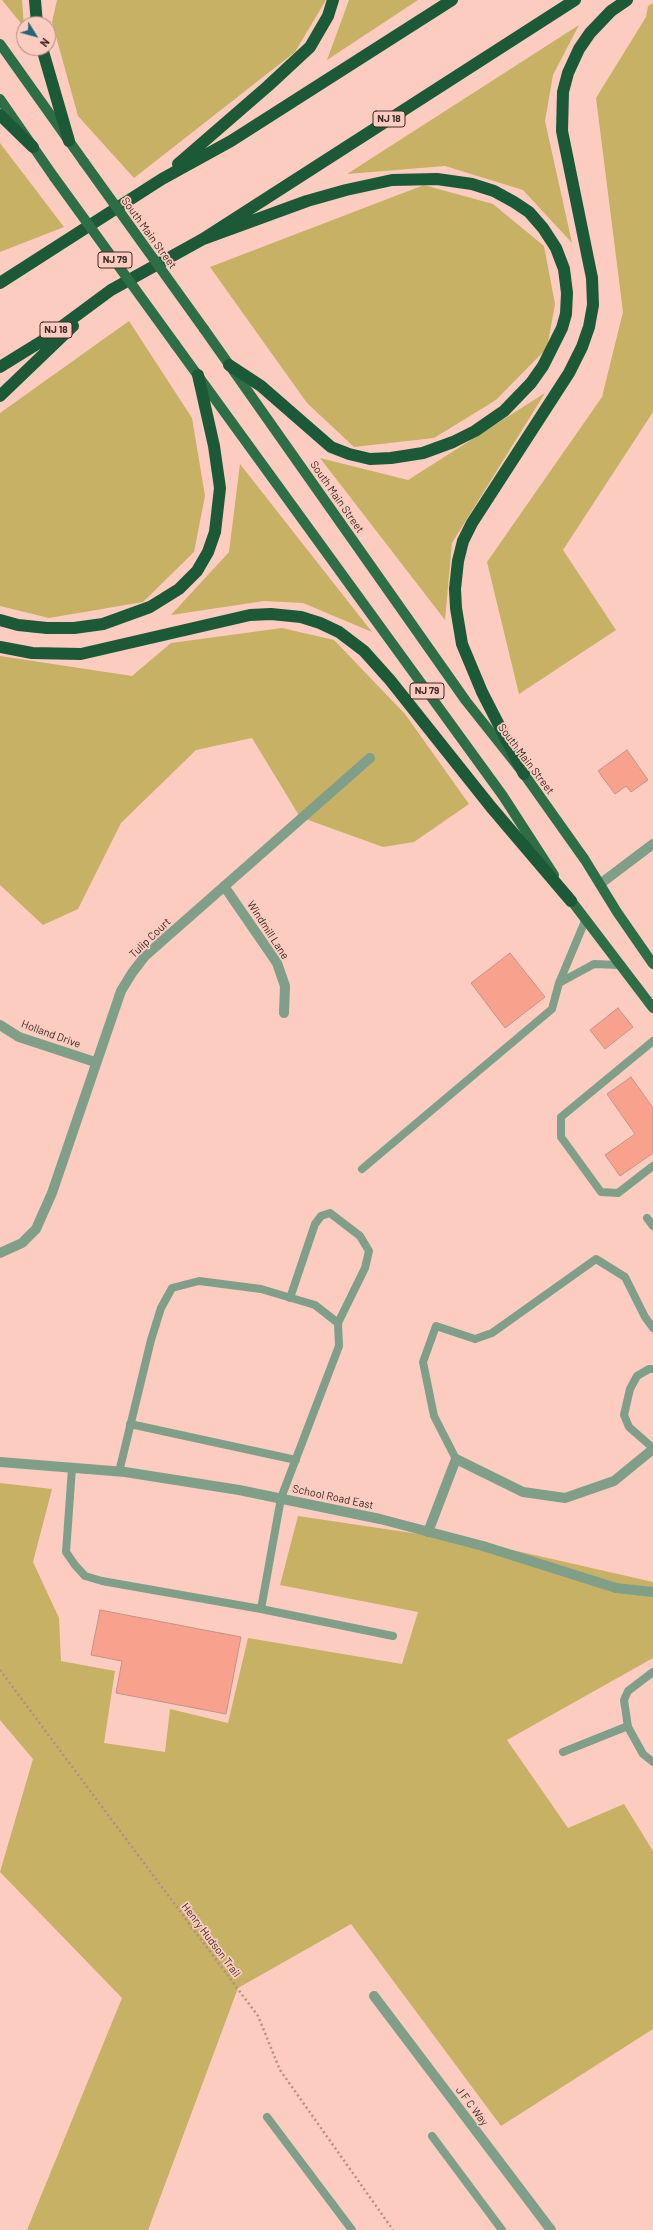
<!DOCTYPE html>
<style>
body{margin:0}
#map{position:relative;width:653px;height:2230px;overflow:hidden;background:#fcccc0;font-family:Barlow,sans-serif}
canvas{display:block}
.north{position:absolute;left:16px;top:16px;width:40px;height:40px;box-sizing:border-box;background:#fcccc0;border:1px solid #af8b82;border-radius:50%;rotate:127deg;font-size:11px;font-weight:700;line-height:16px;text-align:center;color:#3c2a25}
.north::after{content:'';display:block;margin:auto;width:14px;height:18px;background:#216877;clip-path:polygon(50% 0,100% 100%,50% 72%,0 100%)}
</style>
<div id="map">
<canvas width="653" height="2230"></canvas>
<div class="north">N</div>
</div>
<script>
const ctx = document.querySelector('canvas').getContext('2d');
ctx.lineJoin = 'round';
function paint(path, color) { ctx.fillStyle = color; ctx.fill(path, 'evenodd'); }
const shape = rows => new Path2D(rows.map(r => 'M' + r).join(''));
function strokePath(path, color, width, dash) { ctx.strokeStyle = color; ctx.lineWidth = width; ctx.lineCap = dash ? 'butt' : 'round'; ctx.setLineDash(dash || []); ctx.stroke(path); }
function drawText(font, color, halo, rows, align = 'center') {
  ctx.font = font + ' Barlow,sans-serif'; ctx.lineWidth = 3.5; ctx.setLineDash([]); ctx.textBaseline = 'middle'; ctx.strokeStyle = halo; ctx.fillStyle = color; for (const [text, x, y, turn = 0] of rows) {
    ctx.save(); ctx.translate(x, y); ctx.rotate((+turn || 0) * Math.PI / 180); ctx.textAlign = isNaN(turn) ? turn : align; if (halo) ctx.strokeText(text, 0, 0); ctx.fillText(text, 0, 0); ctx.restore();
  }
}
paint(shape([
 [2,0,22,0,24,27],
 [57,0,326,0,295,52,134,178,78,116,52,22],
 [349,0,418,0,327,60],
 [653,3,653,412,563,550,616,630,519,694,487,562,602,397,623,312,596,98,646,17,648,6],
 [579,25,553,75,545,121,572,243,523,190,445,166,347,174],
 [0,143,64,227,0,252],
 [424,185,493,204,544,246,555,304,547,348,496,400,434,438,354,447,307,403,210,267],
 [129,321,192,418,205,496,194,552,143,602,49,618,0,606,0,413],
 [545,393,452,543,445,620,320,458,408,480],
 [240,464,372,632,303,603,264,601,171,615,229,552],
 [282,628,334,640,405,714,469,804,414,842,383,847,300,817,252,738,196,750,121,823,78,909,43,925,0,885,0,656,132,676,171,643],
 [0,1483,52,1489,33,1562,59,1618,61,1661,115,1671,104,1743,165,1752,170,1709,228,1723,248,1638,402,1664,418,1612,280,1585,298,1516,486,1544,653,1582,653,1658,507,1740,568,1828,624,1804,653,1851,653,2029,501,2126,351,1924,238,1988,148,2230,27,2230,122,1998,0,1872,33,1759,0,1720]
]), '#c6b164');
const building = shape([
 [627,750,648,780,631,792,626,786,615,794,598,771,627,750],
 [510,953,545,997,505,1028,471,983,510,953],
 [618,1008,633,1027,605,1049,590,1030,618,1008],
 [631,1077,653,1108,653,1153,620,1176,605,1155,635,1134,607,1094,631,1077],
 [100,1610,241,1637,226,1714,116,1693,122,1661,91,1655,100,1610]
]);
paint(building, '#f8a28d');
strokePath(building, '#c19489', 1);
strokePath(shape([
 [0,1670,258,2016,280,2070,393,2230]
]), '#b28e85', 2.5, [2, 3]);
strokePath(shape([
 [585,921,559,983,594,964,619,965],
 [653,1041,561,1117,561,1137,601,1192,618,1193,653,1166],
 [362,1169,552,1009,559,983],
 [647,1218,653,1226],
 [290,1298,315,1224,321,1216,330,1213,360,1236,369,1251,365,1268,338,1323],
 [653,1369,649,1369,637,1376,630,1389,624,1415,629,1427,653,1448],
 [130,1424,296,1460],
 [456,1459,434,1416,423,1362,436,1326,475,1339,492,1333,596,1259,625,1277,645,1317,653,1328],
 [72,1468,66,1552,75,1565,85,1576,102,1581,261,1609,281,1498,339,1346,338,1323,315,1305,261,1289,199,1281,172,1288,161,1308,151,1340,119,1472],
 [261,1609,393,1636],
 [653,1672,628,1691,624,1700,628,1727,643,1754,653,1762],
 [563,1752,628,1726],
 [267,2117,352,2230],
 [432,2136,502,2230]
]), '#809f89', 8);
strokePath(shape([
 [600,884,653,844],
 [224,886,277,963,285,986,284,1013],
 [0,1025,19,1037,95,1062],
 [0,1253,22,1243,36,1229,52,1193,121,991,132,973,145,956,370,758],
 [428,1532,456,1459,523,1492,565,1498,614,1481,653,1449],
 [374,1996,551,2230]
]), '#809f89', 10);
strokePath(shape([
 [0,1462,125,1472,239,1490,380,1519,483,1546,616,1588,653,1592]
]), '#809f89', 10);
strokePath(shape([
 [0,44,84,162],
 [0,99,54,177],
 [204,329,466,701,524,774,585,860,617,912,653,964],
 [175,344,503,796,554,875],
 [567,895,653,1008]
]), '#2e6e47', 10);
strokePath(shape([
 [35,0,37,24],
 [42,48,69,141],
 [0,115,33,147],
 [178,164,268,86,310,47,328,16,333,0],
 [203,239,307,201,346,190,392,180,437,179,472,184,494,191,514,202,529,212,543,228,556,248,564,269,567,293,566,314,562,328,543,366,531,383,504,411,475,431,453,442,423,453,391,458,370,459,349,454,331,447,261,386,229,365],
 [0,283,162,179,231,141,452,0],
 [0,367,42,341,111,290,203,239,575,0],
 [0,396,73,326],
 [0,620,18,625,47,628,74,628,103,624,150,607,179,589,197,571,208,552,215,532,220,488,214,446,198,375],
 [0,647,32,653,81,654,250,615,271,614,301,617,320,623,339,632,364,651,390,680,491,807,571,901],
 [524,774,482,692,462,644,456,608,455,589,458,561,463,541,472,523,569,373,582,347,589,327,593,305,592,278,562,131,563,92,568,73,579,49,590,33,611,11,627,0]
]), '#1c5936', 12);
strokePath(shape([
 [84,162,204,329],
 [54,177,175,344]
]), '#2e6e47', 10);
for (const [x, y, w] of [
 [389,119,32],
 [115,260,34],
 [56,330,32],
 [427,691,34]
]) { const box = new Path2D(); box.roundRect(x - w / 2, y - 8, w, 16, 3); ctx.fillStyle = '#fcccc0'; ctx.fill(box); strokePath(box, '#3c2a25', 1); }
drawText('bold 10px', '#3c2a25', null, [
 ["NJ 18",389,119],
 ["NJ 79",115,260],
 ["NJ 18",56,330],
 ["NJ 79",427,691]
]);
drawText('11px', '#3c2a25', '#fcccc0', [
 ["South Main Street",149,233,54],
 ["South Main Street",337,497,55],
 ["South Main Street",526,759,53],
 ["Windmill Lane",268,930,57],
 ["Tulip Court",150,938,-44],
 ["Holland Drive",51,1034,20],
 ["School Road East",333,1497,12],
 ["Henry Hudson Trail",211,1940,53],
 ["J F C Way",472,2106,53]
]);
</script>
